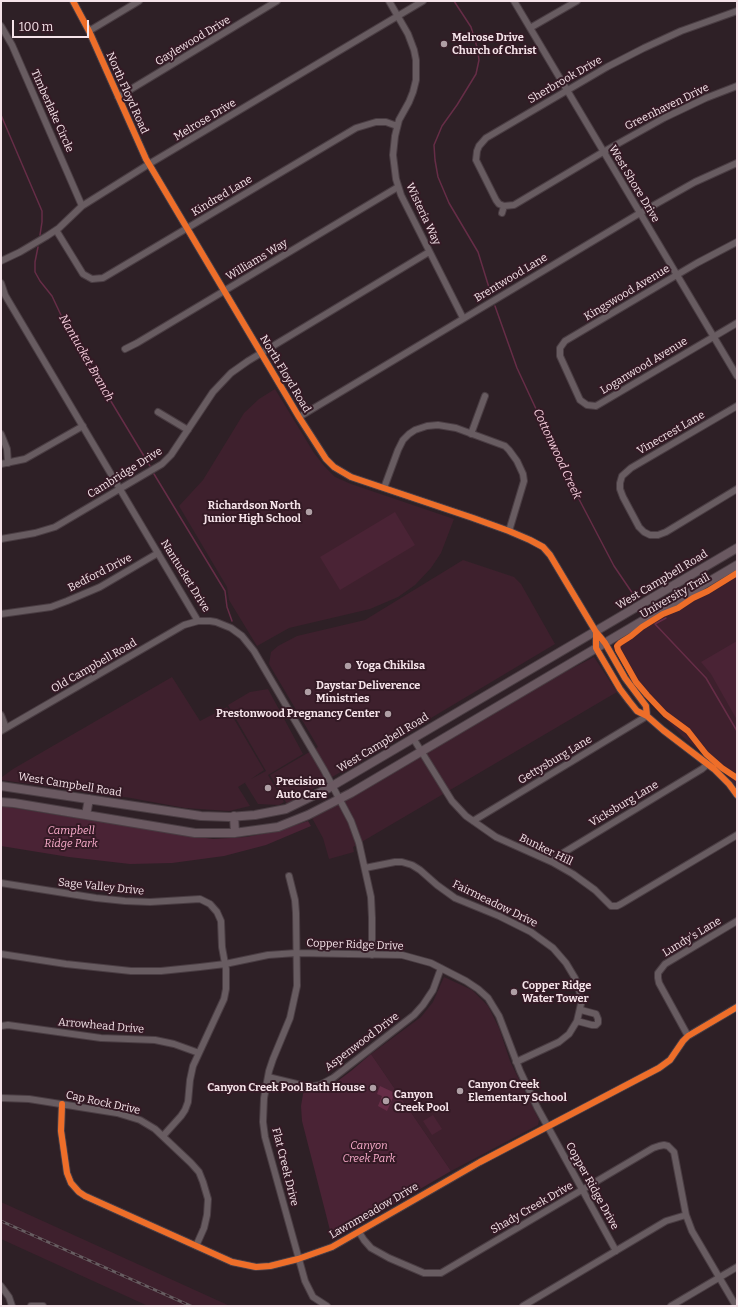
<!DOCTYPE html>
<style>
body{margin:0}
#map{position:relative;width:738px;height:1307px;overflow:hidden;background:#2e2026;font-family:Bitter,serif}
canvas{display:block}
.frame{position:absolute;inset:0;border:2px solid #f5e3e9;pointer-events:none}
.scale{position:absolute;left:12px;top:20px;width:77px;height:18px;box-sizing:border-box;border:2px solid #f5e3e9;border-top:0;padding-left:5px;font-size:12px;line-height:14px;white-space:nowrap;color:#f5e3e9;-webkit-text-stroke:3px #341a25;paint-order:stroke}
</style>
<div id="map">
<canvas width="738" height="1307"></canvas>
<div class="frame"></div>
<div class="scale">100 m</div>
</div>
<script>
const ctx = document.querySelector('canvas').getContext('2d');
ctx.lineJoin = 'round';
function paint(path, color) { ctx.fillStyle = color; ctx.fill(path, 'evenodd'); }
const shape = rows => new Path2D(rows.map(r => 'M' + r).join(''));
function strokePath(path, color, width, dash) { ctx.strokeStyle = color; ctx.lineWidth = width; ctx.lineCap = dash ? 'butt' : 'round'; ctx.setLineDash(dash || []); ctx.stroke(path); }
function drawText(font, color, halo, rows, align = 'center') {
  ctx.font = font + ' Bitter,serif'; ctx.lineWidth = 4; ctx.setLineDash([]); ctx.textBaseline = 'middle'; ctx.strokeStyle = halo; ctx.fillStyle = color; for (const [text, x, y, turn = 0] of rows) {
    ctx.save(); ctx.translate(x, y); ctx.rotate((+turn || 0) * Math.PI / 180); ctx.textAlign = isNaN(turn) ? turn : align; if (halo) ctx.strokeText(text, 0, 0); ctx.fillText(text, 0, 0); ctx.restore();
  }
}
paint(shape([
 [275,389,314,453,325,467,335,477,351,484,454,519,441,553,431,568,415,585,398,597,370,609,289,628,257,646,229,600,227,587,179,506,203,480,244,413,259,399],
 [463,560,514,577,521,584,555,644,287,804,270,775,318,747,269,664,271,652,278,646,297,636,365,620],
 [737,570,737,788,723,771,683,737,646,699,634,683,613,648,615,642],
 [594,657,617,692,353,847,354,852,329,859,323,838,312,818,350,798,555,676,567,671],
 [172,677,200,721,227,707,264,770,251,779,266,771,228,705,250,692,268,689,303,754,268,775,284,802,279,805,258,804,245,783,246,782,238,787,250,806,229,811,185,808,131,798,1,780,2,777,13,769],
 [444,977,472,990,488,1006,499,1028,510,1061,539,1120,538,1125,451,1171,371,1054,421,1017,433,1002],
 [1,1202,230,1306,148,1306,1,1239]
]), '#3e202d');
paint(shape([
 [395,512,415,545,340,590,320,557],
 [737,641,737,720,711,674,701,662],
 [1,806,184,835,213,839,246,837,278,831,308,821,311,826,266,845,224,856,172,863,130,864,69,857,1,846],
 [371,1054,451,1171,339,1236,332,1238,302,1121,301,1106,303,1094,304,1092,323,1089,331,1086,351,1071],
 [433,1115,442,1129,432,1135,423,1121]
]), '#4a2335');
paint(shape([
 [380,1086,395,1093,387,1111,378,1106,382,1096,377,1094]
]), '#662d47');
strokePath(shape([
 [454,1,471,27,477,47,479,60,476,74,457,105,442,126,434,145,435,160,438,177,449,203,478,252,491,294],
 [1,115,42,211,42,222,40,235],
 [38,247,35,262,35,272,40,281,52,296,68,330,150,466],
 [495,306,517,368,569,480,614,566,633,594],
 [154,474,225,591,227,607,232,621],
 [666,618,655,624,706,678,737,731]
]), '#662d47', 1.5);
const minor = shape([
 [73,1,89,31,146,159,299,417,326,459,334,467,351,477,473,518,509,531,530,540,543,547,550,555,596,632,605,643,625,678,646,706,647,716],
 [389,1,408,34,414,50,416,60,416,80,413,92,409,102,399,120,395,136,393,155,396,179,401,195,463,318],
 [514,1,737,376],
 [1,26,12,45,82,206],
 [530,28,577,1],
 [89,31,139,1],
 [118,97,277,1],
 [504,206,514,205,603,152,664,118,706,98,737,86],
 [502,213,504,206,499,204,496,200,476,160,477,151,479,146,486,138,607,67,644,48,681,31,737,11],
 [56,230,83,274,92,279,103,278,356,128,376,122,386,122,397,126],
 [737,242,697,263,565,341,560,348,560,356,580,400,587,405,596,406,737,323],
 [1,261,20,252,47,236,59,228,82,206,149,164,423,1],
 [1,283,5,295,198,621],
 [125,349,137,343,398,187],
 [737,406,631,468,622,476,620,483,620,489,623,497,639,527,644,532,650,535,658,535,666,532,737,489],
 [158,412,188,430],
 [299,417,640,213,695,182,737,163],
 [1,434,7,449,8,463],
 [471,434,485,396],
 [1,464,25,459,83,426],
 [384,488,398,450,403,440,409,434,415,430,427,426,438,425,456,428,505,446,509,450,517,461,523,474,524,481,509,531],
 [1,539,35,533,55,527,162,464,171,455,213,392,231,373,248,361,429,252],
 [1,614,51,607,67,601,100,587,158,553],
 [596,632,596,648,620,689,629,701,637,711,647,716,663,730,714,769,729,784,737,795],
 [1,715,6,728],
 [1,731,184,625,198,621,210,621,216,622,231,628,242,636,254,651,324,770,351,821,359,843,371,897,372,918,372,955],
 [413,738,452,801,466,816,496,837,552,862,573,874,595,890,611,906,617,906,621,904,737,835],
 [473,821,647,716],
 [552,862,558,856,702,769,708,764],
 [365,868,395,862,402,862,412,865,420,870,437,885,455,898,499,916,531,932,553,948,566,963,575,978,580,993,581,1004,577,1021,569,1034,559,1042,516,1062],
 [289,876,295,900,296,913,297,986,290,1018,273,1059,269,1071,264,1098,263,1122,265,1137,305,1281,313,1297,327,1306],
 [1,883,96,898,125,901,150,902,200,899,210,904,217,912,221,921,222,947,226,969,226,989,224,999,193,1066,190,1080,188,1102,185,1110,181,1116,163,1136],
 [1,954,66,964,131,971,161,971,200,967,225,964,268,955,296,953,402,955,431,963,466,981,478,989,488,998,499,1016,520,1071,537,1107,616,1251],
 [577,1021,592,1025,596,1025,598,1023,598,1019,596,1014,581,1010],
 [1,1026,8,1025,101,1038,155,1040,174,1044,199,1053],
 [688,1036,659,983,658,978,658,973,665,964,737,921],
 [268,1077,309,1087,320,1085,333,1078,414,1015,423,1005,433,990,441,968],
 [1,1098,29,1099,117,1113,140,1120,155,1129,191,1163,199,1172,203,1182,208,1199,207,1215,204,1228,196,1246],
 [62,1104,61,1131,67,1173,71,1183,79,1192,85,1196,232,1262,256,1267,270,1266,298,1259,332,1247,480,1162,659,1068,670,1060,683,1041,688,1036,737,1007],
 [359,1232,364,1240,371,1248,389,1258,424,1273,441,1273,653,1148,659,1146,664,1145,668,1146,674,1152,686,1215,692,1231,736,1306],
 [1,1286,9,1297,12,1306],
 [31,1306,43,1306],
 [523,1306,666,1221,686,1215],
 [671,1306,737,1267]
]);
const major = shape([
 [1,786,201,816,229,817,255,815,286,809,327,789,737,548],
 [1,802,14,803,195,833,234,833,278,827,308,815,351,793,737,565],
 [86,815,89,799],
 [234,816,235,833]
]);
strokePath(minor, '#4a3d43', 8);
strokePath(major, '#4a3d43', 10);
strokePath(minor, '#685c61', 6);
strokePath(major, '#6a5961', 8);
const rail = shape([
 [1,1221,191,1306]
]);
strokePath(rail, '#665c60', 3);
strokePath(rail, '#341a25', 1.5, [4.5]);
strokePath(shape([
 [73,1,89,31,146,159,299,417,326,459,334,467,351,477,473,518,509,531,530,540,543,547,550,555,596,632,605,643,625,678,646,706,647,716],
 [737,573,708,591,693,598,678,608,663,614,642,627,631,636,620,643,617,646,618,650,636,682,647,695,665,714,688,731,706,754,722,768,737,778],
 [596,632,596,648,620,689,629,701,637,711,647,716,663,730,714,769,729,784,737,795],
 [62,1104,61,1131,67,1173,71,1183,79,1192,85,1196,232,1262,256,1267,270,1266,298,1259,332,1247,480,1162,659,1068,670,1060,683,1041,688,1036,737,1007]
]), '#ee6e29', 6);
for (const [x, y, r, color] of [
 [444,44,4,"#af9fa5"],
 [309,512,4,"#af9fa5"],
 [348,666,4,"#af9fa5"],
 [308,692,4,"#af9fa5"],
 [388,714,4,"#af9fa5"],
 [268,788,4,"#af9fa5"],
 [514,992,4,"#af9fa5"],
 [373,1088,4,"#af9fa5"],
 [460,1091,4,"#af9fa5"],
 [386,1101,4,"#af9fa5"]
]) { const dot = new Path2D(); dot.arc(x, y, r, 0, 2 * Math.PI); ctx.fillStyle = color; ctx.fill(dot); strokePath(dot, '#341a25', 1.5); }
drawText('bold 11px', '#f5e3e9', '#341a25', [
 ["Melrose Drive",452,38],
 ["Church of Christ",452,51],
 ["Richardson North",301,506,"right"],
 ["Junior High School",301,519,"right"],
 ["Yoga Chikilsa",356,666],
 ["Daystar Deliverence",316,686],
 ["Ministries",316,699],
 ["Prestonwood Pregnancy Center",380,714,"right"],
 ["Precision",276,782],
 ["Auto Care",276,795],
 ["Copper Ridge",522,986],
 ["Water Tower",522,999],
 ["Canyon Creek",468,1085],
 ["Elementary School",468,1098],
 ["Canyon Creek Pool Bath House",365,1088,"right"],
 ["Canyon",394,1095],
 ["Creek Pool",394,1108]
], 'left');
drawText('11px', '#f5e3e9', '#341a25', [
 ["Gaylewood Drive",193,41,-31],
 ["Sherbrook Drive",565,80,-30],
 ["North Floyd Road",127,93,66],
 ["Greenhaven Drive",667,107,-26],
 ["Timberlake Circle",52,111,66],
 ["Melrose Drive",205,120,-31],
 ["West Shore Drive",634,184,59],
 ["Kindred Lane",222,196,-31],
 ["Wisteria Way",423,214,65],
 ["Williams Way",257,260,-31],
 ["Brentwood Lane",511,278,-31],
 ["Kingswood Avenue",627,293,-31],
 ["Loganwood Avenue",644,366,-31],
 ["North Floyd Road",285,374,59],
 ["Vinecrest Lane",671,433,-30],
 ["Cambridge Drive",125,473,-32],
 ["Bedford Drive",100,573,-27],
 ["Nantucket Drive",185,576,58],
 ["West Campbell Road",662,580,-31],
 ["University Trail",675,596,-30],
 ["Old Campbell Road",94,666,-30],
 ["West Campbell Road",383,743,-31],
 ["Gettysburg Lane",555,760,-31],
 ["West Campbell Road",70,785,9],
 ["Vicksburg Lane",624,804,-31],
 ["Bunker Hill",546,850,26],
 ["Sage Valley Drive",101,887,6],
 ["Fairmeadow Drive",495,904,26],
 ["Lundy's Lane",692,937,-31],
 ["Copper Ridge Drive",355,945,2],
 ["Arrowhead Drive",101,1026,5],
 ["Aspenwood Drive",362,1042,-37],
 ["Cap Rock Drive",103,1103,12],
 ["Flat Creek Drive",285,1167,76],
 ["Copper Ridge Drive",592,1186,61],
 ["Shady Creek Drive",532,1208,-30],
 ["Lawnmeadow Drive",374,1211,-30]
]);
drawText('italic 11px', '#fcaecd', '#341a25', [
 ["Campbell",71,831],
 ["Ridge Park",71,844],
 ["Canyon",369,1146],
 ["Creek Park",369,1159]
]);
drawText('italic 12px', '#f3cbda', '#341a25', [
 ["Nantucket Branch",86,358,60],
 ["Cottonwood Creek",557,454,65]
]);
</script>
